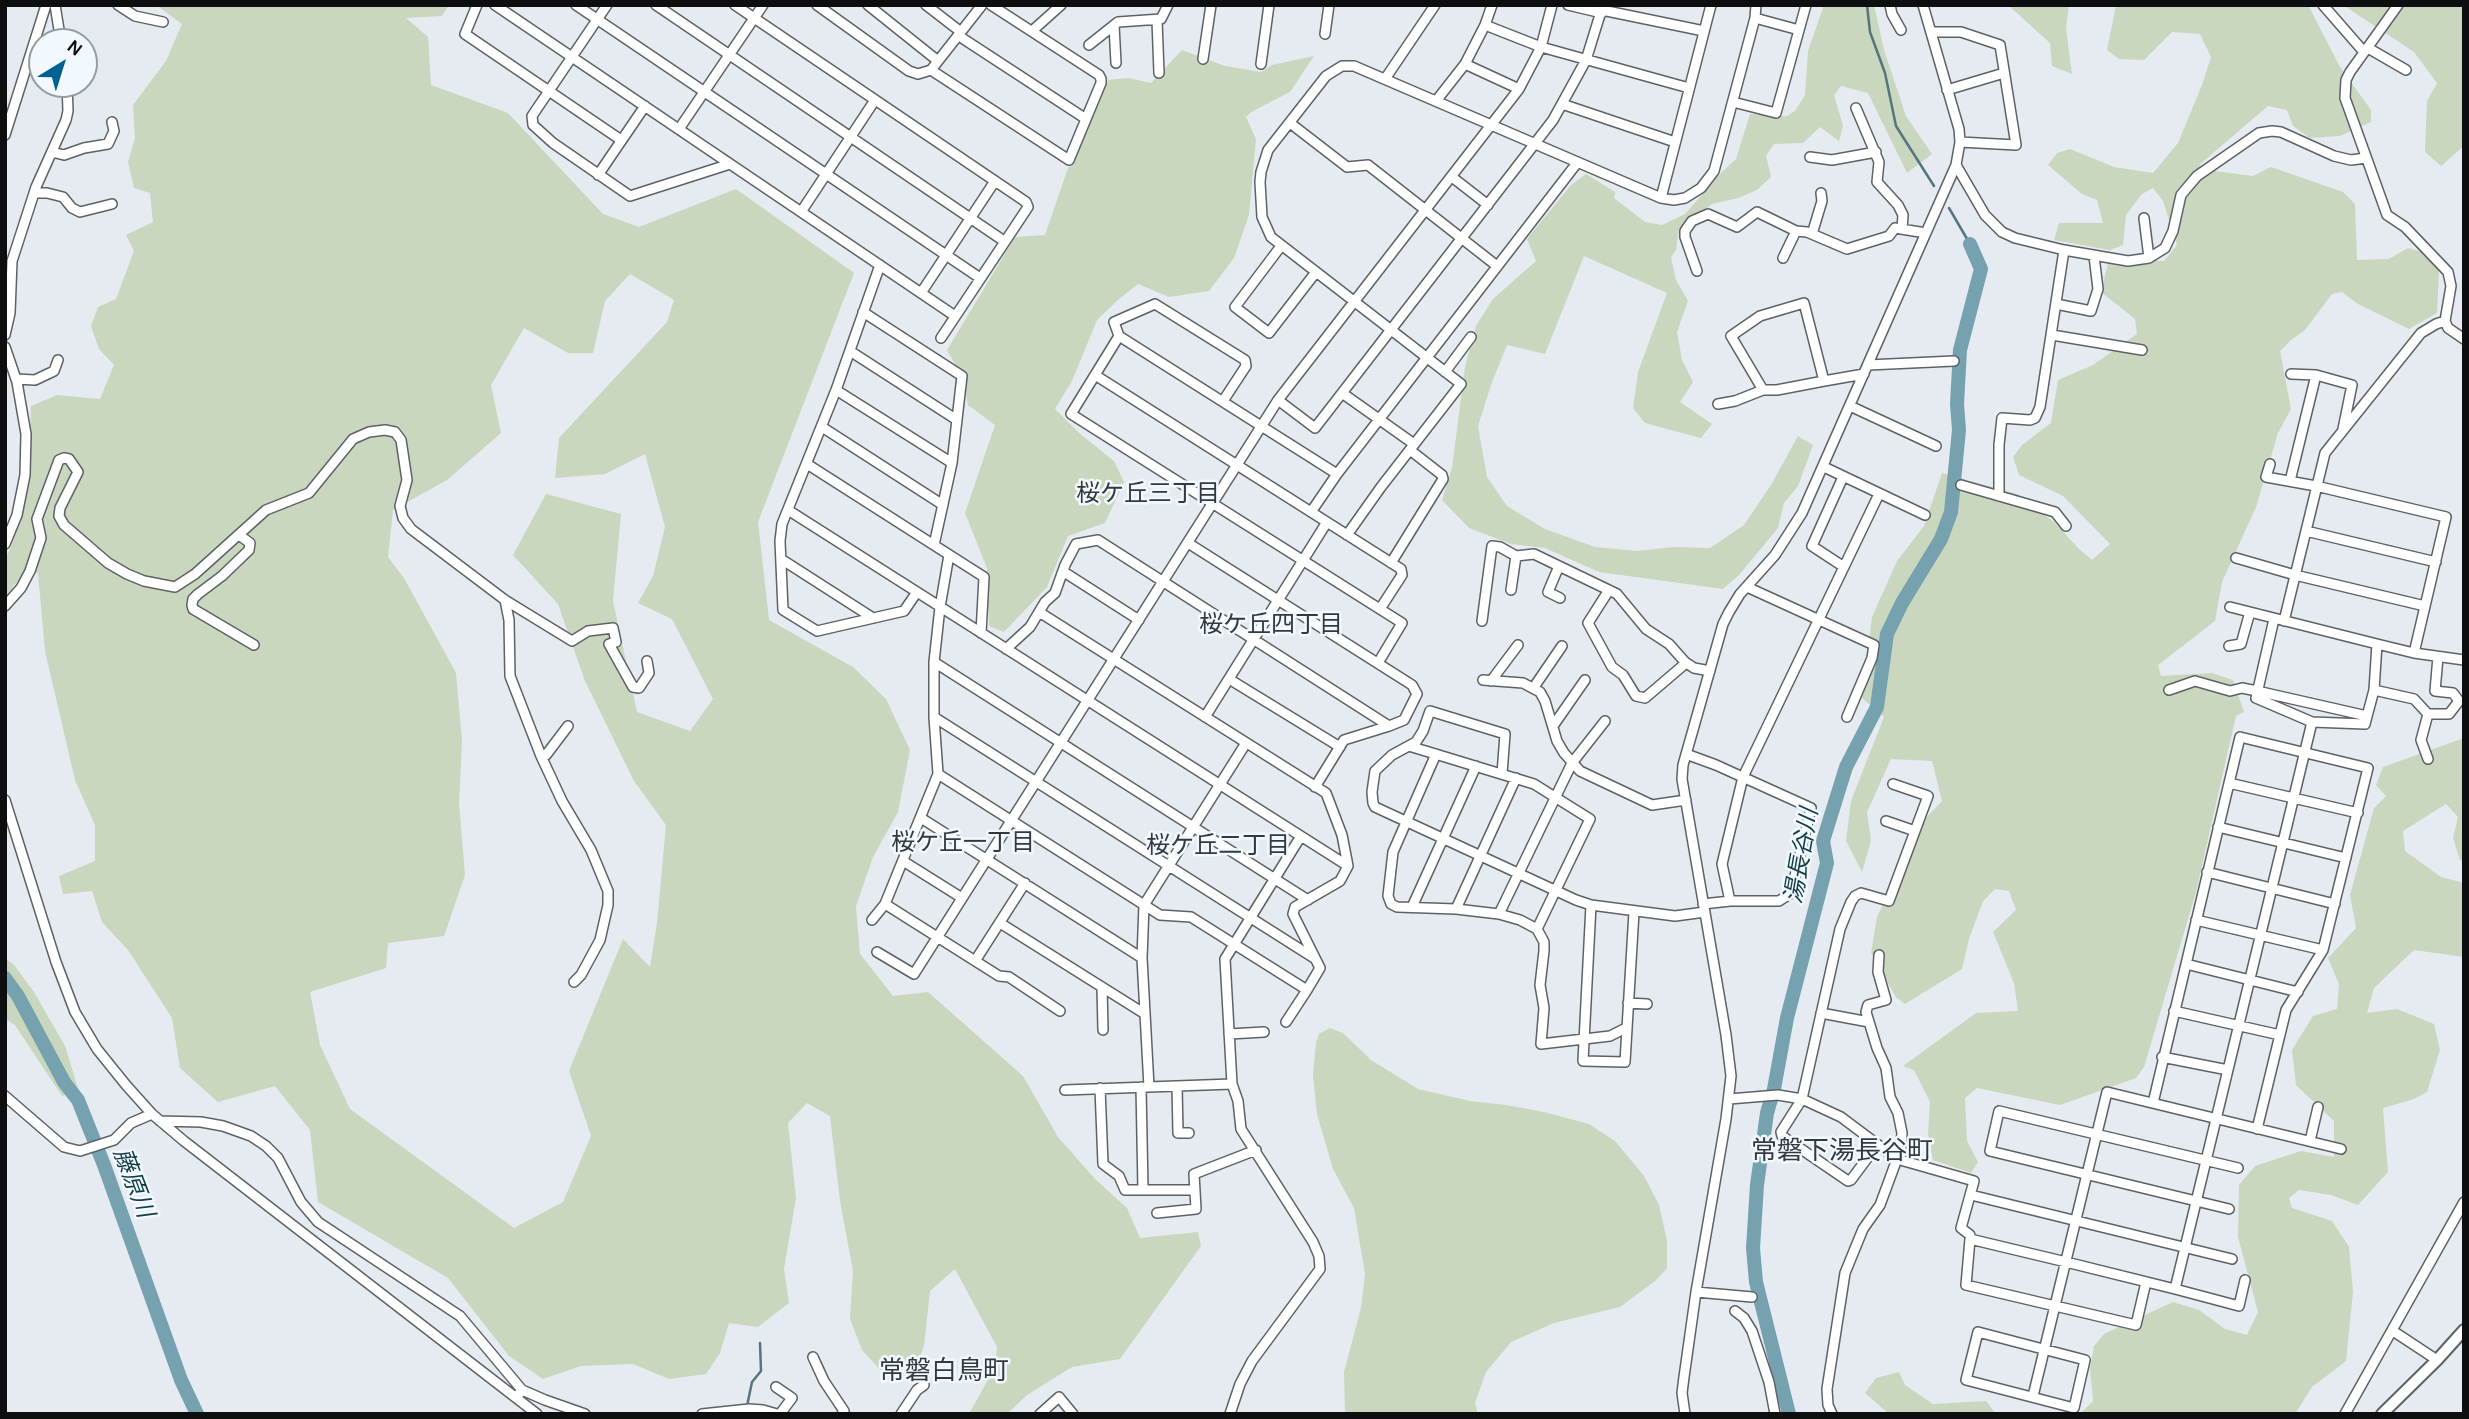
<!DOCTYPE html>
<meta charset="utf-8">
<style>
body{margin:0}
#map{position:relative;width:2469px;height:1419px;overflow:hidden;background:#e5ebf1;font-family:Karla,sans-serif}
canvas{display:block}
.frame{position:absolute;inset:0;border:7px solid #0c0e10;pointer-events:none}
.north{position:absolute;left:28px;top:28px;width:70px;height:70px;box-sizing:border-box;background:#f2f9fe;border:2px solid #969b9f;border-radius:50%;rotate:38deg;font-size:19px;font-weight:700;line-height:28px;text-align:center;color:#0c0e10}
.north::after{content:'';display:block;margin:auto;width:24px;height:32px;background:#016292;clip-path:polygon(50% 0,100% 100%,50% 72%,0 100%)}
</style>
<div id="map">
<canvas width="2469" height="1419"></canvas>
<div class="frame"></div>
<div class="north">N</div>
</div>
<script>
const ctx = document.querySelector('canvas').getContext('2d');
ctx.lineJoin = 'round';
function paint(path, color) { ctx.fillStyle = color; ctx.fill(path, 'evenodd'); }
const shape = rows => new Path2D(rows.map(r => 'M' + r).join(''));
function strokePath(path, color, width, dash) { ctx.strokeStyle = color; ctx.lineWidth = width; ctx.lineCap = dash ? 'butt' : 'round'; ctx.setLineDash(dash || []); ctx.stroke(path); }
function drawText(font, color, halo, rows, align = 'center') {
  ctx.font = font + ' Karla,"Noto Sans JP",sans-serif'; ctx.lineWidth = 5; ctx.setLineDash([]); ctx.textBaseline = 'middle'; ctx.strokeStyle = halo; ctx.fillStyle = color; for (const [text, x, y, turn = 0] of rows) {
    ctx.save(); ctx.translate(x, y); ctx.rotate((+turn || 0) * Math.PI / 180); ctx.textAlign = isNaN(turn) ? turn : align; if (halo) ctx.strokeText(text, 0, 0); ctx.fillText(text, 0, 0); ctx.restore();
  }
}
paint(shape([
 [156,5,449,5,442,16,406,18,428,37,431,85,508,113,603,214,639,227,736,189,854,273,758,522,769,620,853,667,886,699,910,750,898,812,873,857,856,906,860,954,893,996,928,992,1023,1076,1058,1137,1095,1179,1127,1208,1140,1238,1198,1232,1201,1246,1120,1359,1072,1367,1027,1395,1007,1414,969,1414,995,1367,997,1347,955,1269,930,1291,924,1346,912,1378,886,1376,862,1350,850,1319,853,1271,840,1201,830,1116,807,1103,788,1123,796,1198,784,1269,789,1303,758,1327,729,1323,720,1353,706,1374,669,1379,633,1364,581,1366,543,1379,509,1356,448,1278,318,1202,310,1130,275,1086,218,1102,180,1068,172,1018,128,950,102,922,92,891,63,894,59,876,95,861,95,825,75,780,45,651,38,573,26,570,5,597,5,561,12,544,29,477,31,406,57,395,100,399,114,365,99,349,91,326,98,307,116,299,134,251,126,235,153,222,150,193,134,188,128,162,135,138,133,105,166,61,182,24],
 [630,274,674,300,667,322,559,438,555,478,605,474,645,454,665,527,653,576,638,603,672,619,713,699,690,731,637,712,613,601,621,514,546,494,513,555,558,604,585,681,634,781,666,825,657,923,650,967,623,939,569,1071,591,1136,563,1202,514,1228,350,1109,320,1045,310,992,386,968,388,943,444,936,465,875,459,803,462,741,456,673,404,578,388,557,393,510,447,480,501,433,491,385,524,328,568,353,593,353,605,301],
 [1824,5,1874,5,1884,50,1906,116,1932,154,1907,173,1868,93,1841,86,1834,95,1843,126,1839,141,1820,127,1803,143,1774,144,1766,156,1771,177,1757,190,1738,198,1712,204,1679,229,1676,250,1671,257,1676,280,1688,301,1677,332,1682,360,1693,382,1680,402,1712,424,1701,438,1645,423,1633,408,1638,372,1667,293,1584,256,1545,354,1507,345,1492,382,1478,426,1487,477,1507,506,1545,529,1595,547,1637,551,1673,547,1710,548,1744,525,1771,485,1798,436,1813,445,1798,486,1784,503,1778,528,1739,575,1723,589,1599,572,1545,548,1511,544,1469,528,1442,500,1452,468,1465,367,1476,326,1493,299,1536,261,1527,239,1571,185,1586,174,1615,192,1614,198,1645,222,1662,225,1685,214,1722,172,1736,159,1750,114,1787,116,1795,111,1805,95,1808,51],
 [2008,5,2069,5,2066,29,2072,74,2052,66,2050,43],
 [2116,5,2308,5,2340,67,2371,110,2371,122,2340,136,2310,138,2293,126,2287,110,2268,106,2199,165,2215,171,2253,176,2271,167,2343,192,2355,204,2357,260,2389,259,2408,248,2422,252,2439,270,2437,313,2409,329,2358,304,2342,292,2332,294,2305,330,2291,340,2280,351,2291,409,2278,433,2256,507,2222,582,2215,621,2158,665,2161,676,2212,673,2233,680,2244,712,2236,716,2196,892,2144,1067,2136,1078,2060,1105,1977,1088,1965,1098,1967,1141,1978,1162,1971,1173,1933,1160,1928,1135,1930,1102,1914,1070,1903,1066,1976,1013,2018,1011,2014,983,1993,932,2016,910,2009,891,1995,889,1983,901,1969,939,1962,969,1905,1004,1896,997,1871,953,1877,917,1925,819,1942,801,1932,761,1891,759,1867,812,1871,841,1862,872,1846,841,1851,801,1884,717,1862,698,1872,617,1897,561,1924,526,1942,473,2017,494,2054,522,2079,549,2092,560,2110,544,2063,496,2019,475,2013,457,2022,445,2051,423,2058,380,2093,365,2137,334,2135,319,2101,292,2109,259,2164,261,2177,245,2163,201,2153,188,2142,194,2126,215,2123,245,2110,250,2054,240,2059,223,2103,223,2097,200,2082,194,2048,165,2057,153,2070,149,2114,167,2153,173,2178,143,2202,85,2211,57,2200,34,2172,32,2144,60,2119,59,2107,50],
 [2343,5,2464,5,2464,146,2441,166,2425,152,2427,101,2437,83,2414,52],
 [1182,50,1225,66,1261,72,1272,65,1314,56,1290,92,1251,112,1246,117,1256,139,1249,215,1234,258,1209,291,1169,297,1138,284,1119,299,1097,320,1072,381,1055,409,1079,433,1114,461,1124,482,1105,523,1068,536,1047,587,1004,632,989,626,987,568,965,513,995,425,968,405,962,376,947,350,1015,237,1045,235,1067,171,1108,80,1128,78,1151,83],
 [2464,738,2464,861,2460,860,2453,838,2458,817,2446,804,2403,831,2405,851,2441,877,2464,883,2464,957,2414,950,2374,988,2367,1013,2397,1009,2434,1024,2440,1050,2427,1092,2414,1099,2383,1108,2388,1172,2358,1205,2331,1195,2299,1190,2289,1198,2292,1208,2332,1221,2349,1247,2353,1292,2346,1361,2312,1387,2295,1414,2080,1414,2093,1401,2090,1369,2094,1346,2104,1334,2173,1302,2199,1310,2225,1329,2247,1335,2258,1312,2238,1237,2239,1185,2255,1166,2301,1151,2334,1157,2334,1121,2296,1085,2292,1050,2313,1016,2337,1009,2339,984,2328,958,2356,928,2350,895,2374,808,2386,796,2376,785,2383,767],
 [5,958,14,965,34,992,65,1046,79,1092,62,1096,15,1025,5,1019],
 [1330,1028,1343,1033,1371,1060,1418,1089,1470,1101,1506,1105,1544,1112,1589,1124,1615,1141,1644,1176,1659,1205,1667,1241,1667,1268,1655,1281,1620,1307,1554,1323,1511,1342,1486,1372,1475,1403,1478,1414,1345,1414,1344,1372,1361,1308,1365,1274,1354,1208,1333,1169,1317,1114,1313,1075,1316,1043,1319,1034],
 [1899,1372,1905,1385,1933,1404,1986,1401,1996,1414,1889,1414,1865,1393,1876,1378]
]), '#c8d7be');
strokePath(shape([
 [1867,5,1870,32,1885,73,1896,126,1934,186],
 [1949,208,1970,244],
 [747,1406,752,1382,761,1371,760,1343]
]), '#56767f', 2.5);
strokePath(shape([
 [5,978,18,996,64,1082,78,1100,104,1165,181,1380,197,1414],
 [1789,1414,1756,1282,1753,1248,1757,1185,1767,1113,1774,1089,1787,1018,1827,863,1823,841,1846,767,1877,707,1887,634,1902,603,1941,539,1951,512,1959,430,1957,404,1960,350,1981,269,1970,244]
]), '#75a2ae', 14);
const minor = shape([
 [55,5,61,42],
 [118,5,135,16,163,22],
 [477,5,465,34,621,140],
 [495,5,955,316],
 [576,5,980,278],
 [607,5,532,116,533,125,553,143,630,196,730,164],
 [656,5,1004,241],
 [735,5,1026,202,1028,207,941,338],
 [817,5,909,71,918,74,931,70,982,5],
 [868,5,938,61],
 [926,5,961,32],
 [1568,5,1602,13],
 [1890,5,1892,14,1901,30],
 [2323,5,2364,52],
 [2398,5,2350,72,2346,80,2345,98,2387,215,2405,227,2448,272,2451,286,2445,321,2448,328,2464,339],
 [1602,10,1704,31],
 [1755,18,1799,30],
 [1157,20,1159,73],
 [1114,25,1116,63],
 [1485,25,1541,47,1689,88],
 [1032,31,1061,5],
 [1931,32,1961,32,2000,45,2016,145,1960,142],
 [1325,34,1329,5],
 [959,36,1086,119],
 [1089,45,1118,22,1161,19,1168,5],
 [2368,48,2406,70],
 [1203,59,1211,5],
 [1261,64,1269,5],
 [1465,64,1519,89],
 [931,70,1069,160,1101,83,1101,79,1099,75,991,5],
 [1385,79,1435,5],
 [1947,90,2004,73],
 [1436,101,1465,64,1485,25,1492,5],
 [1733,102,1776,113,1806,5],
 [1562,104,1675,142],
 [1856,108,1879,162,1877,182,1898,205,1903,215,1902,229],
 [1290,123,1347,167,1368,165,1497,266],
 [679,129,763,5],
 [5,135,46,5],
 [52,152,64,155,84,148,108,144,114,131,112,122],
 [1810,157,1832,160,1876,152],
 [1956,165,1985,215,2002,232,2015,238,2064,250,2128,261,2149,258,2165,248,2173,231,2181,195,2186,189,2197,176,2259,133,2272,131,2281,132,2334,156,2351,160,2366,158],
 [598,175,645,106],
 [1452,177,1488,205],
 [34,193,47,193,63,197,72,208,80,212,112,204],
 [1661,198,1711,5],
 [801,212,875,100],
 [2144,218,2149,258],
 [1812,234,1822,201,1821,193],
 [1281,246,1235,307,1269,333,1316,272],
 [1783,258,1796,231],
 [880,265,836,390,782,524,780,541,783,610,817,631,904,611,917,592],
 [1697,271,1685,237,1685,231,1692,221,1708,214,1737,227,1757,212,1796,231,1807,232,1847,249,1889,236,1895,228,1926,233],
 [921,293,995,181],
 [2056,304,2091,311,2098,289,2094,256],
 [863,312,962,376,952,463,934,545],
 [5,335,10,313,12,261,36,187,66,120,68,111,67,84],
 [2052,335,2142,350],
 [1119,336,1114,322,1155,304,1245,360,1246,366,1223,401],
 [5,347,17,382,26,434,25,475,17,515,5,544],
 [850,351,957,420],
 [1868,365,1954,361],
 [1445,372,1471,337],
 [2291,374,2316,375,2352,385,2343,429],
 [1095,375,1401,569,1402,575,1380,609],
 [16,379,35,380,54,371,58,360],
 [1824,381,1804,303,1760,316,1731,336,1763,390,1777,390,1824,381,1864,374],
 [836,390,952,463],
 [1342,393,1414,444],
 [1278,400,1315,428,1553,120,1586,60,1603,5],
 [1718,404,1735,401,1763,390],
 [1850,406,1936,446],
 [822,427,943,505],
 [807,464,984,577,981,633],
 [2270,464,2266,477,2316,486,2446,517,2414,653],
 [1824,467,1925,515],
 [1843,477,1812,546,1844,567],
 [2290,481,2316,375],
 [1961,485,2055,512,2066,526],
 [1999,496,1999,445,2002,418,2030,420,2035,418,2040,407,2064,250],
 [788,510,1348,866],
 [1311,512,1337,474],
 [2306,531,2436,562],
 [239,535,250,543,249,550,222,576,198,594,193,599,192,605,193,609,254,645],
 [1347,535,1381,487,1461,384,1271,237,1262,217,1260,182,1261,172,1268,150,1326,76,1342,66,1354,66,1661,198,1674,200,1685,198,1701,188,1714,171,1755,18,1756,5],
 [1188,543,1412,685,1417,694,1404,720,1389,726],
 [949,555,940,607,934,662,934,717,938,774,885,904,999,976,1009,977,1060,1011],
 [2236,558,2295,575,2425,606],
 [781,559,873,618],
 [1391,563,1443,479,1442,475,1410,450],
 [1559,566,1548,592,1560,598],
 [1064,572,1139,620],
 [1747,587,1874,645,1872,658,1847,717],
 [1511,590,1516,556],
 [1609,590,1588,623,1612,667,1623,675,1636,696,1645,698,1686,663],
 [505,600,509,620,510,676,541,756,562,801,591,850,608,891,608,905,600,940,581,975,574,982],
 [5,606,21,588,30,571,41,538,37,519,59,460,64,458,69,459,78,472,60,508,59,516,64,525,108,563,127,574,144,581,175,587,195,574,266,510,309,493,353,439,369,432,385,430,395,432,401,440,407,480,400,506,403,518,411,529,505,600,572,641,588,631,613,628,616,642,609,644,633,687,639,688,649,673,647,661],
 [2230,607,2377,644,2374,690,2365,724,2312,722,2256,698,2274,619],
 [1482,621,1492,546,1500,547,1516,556,1534,554,1617,594,1646,629,1669,644,1685,662,1694,668,1710,671],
 [2284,621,2325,453,2421,333,2436,324,2445,321],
 [2377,644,2414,653,2464,660],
 [2229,646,2241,644,2250,612],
 [1006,649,1030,627,1045,602,1055,593,1065,565,1076,544,1098,540,1389,726,1344,740,1315,787],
 [934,662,1308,900],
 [1378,663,1402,623,1071,414,1119,336,1337,474,1577,163],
 [1229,679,1340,747],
 [1483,680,1523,683,1540,692,1545,701,1557,741,1564,753,1580,771,1652,805,1686,800],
 [1491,681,1518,645],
 [1534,687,1562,646],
 [2169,690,2195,681,2230,691,2242,688,2257,691,2367,716],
 [2374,690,2414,699,2428,714,2421,740,2428,759],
 [2428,714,2449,714,2459,701,2453,693,2435,691,2438,657],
 [934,717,1314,958],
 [1205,717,1327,522],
 [1553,726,1585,680],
 [1409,746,1534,784,1590,819,1537,929],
 [1436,754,1393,852,1388,896,1391,904,1397,907,1456,909,1499,914,1520,920,1537,929,1544,942,1544,951,1540,985,1544,1008,1541,1044,1610,1036,1626,1028],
 [1686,754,1716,765,1811,808,1791,893,1779,901,1730,901,1703,904],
 [541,756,546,755,568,726],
 [938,774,1160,915,1191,917,1307,990,1320,968,1293,914,1295,907,1340,881,1348,866,1342,835,1326,793,1039,612],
 [1502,774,1505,734,1430,711,1423,731,1416,742,1392,755,1375,771,1372,792,1373,803,1375,807,1576,900,1591,905,1675,916,1705,912],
 [2229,783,2358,813],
 [5,800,56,962,75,1012,97,1049,126,1085,152,1114,184,1141,537,1414],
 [921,818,1142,958],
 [1886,821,1915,831],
 [2218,827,2346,858],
 [903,861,962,898],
 [2207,872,2335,904],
 [1730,901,1722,864,1743,777,1879,494],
 [1591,905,1583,1061,1625,1062,1634,912],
 [1412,907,1476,766],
 [1456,909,1516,778],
 [1499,914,1572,763,1605,721],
 [872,920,885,904],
 [2196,920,2323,950],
 [1000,923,1145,1014],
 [877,952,914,974,1278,400,1519,89,1541,47,1552,5],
 [1879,955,1878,972,1886,1000,1868,1005,1866,1012,1877,1048,1886,1068,1890,1097,1898,1113,1902,1133,1900,1159],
 [975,961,1025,883],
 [2186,964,2298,992],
 [1102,987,1103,1030],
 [1628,1003,1647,1004],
 [2174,1011,2280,1035],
 [1821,1013,1869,1022],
 [1286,1022,1307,990],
 [1229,1034,1264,1032],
 [2162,1057,2228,1070],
 [1177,1086,1178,1133,1189,1133],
 [1141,1087,1143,1190],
 [1149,1087,1142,958,1144,905,1246,743],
 [1100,1088,1103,1164,1119,1176,1125,1190,1195,1190],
 [1065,1090,1232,1084],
 [5,1096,64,1147,80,1151,114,1140,131,1123,152,1114],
 [1729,1099,1778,1095,1802,1099,1841,1117,1897,1159,1974,1181,1961,1228,1970,1235,1970,1239],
 [2153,1103,2240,737,2368,768,2323,950,2286,1010,2257,1129],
 [160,1121,201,1122,223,1126,251,1136,266,1146,278,1158,301,1202,318,1222,460,1316,522,1390],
 [2310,1141,2318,1107],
 [1877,1145,1851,1180,1848,1181,1782,1136,1781,1132,1802,1099,1840,929,1851,902,1855,896,1861,893,1889,901,1928,796,1893,784],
 [1971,1195,2232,1259],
 [2229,1209,1990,1151,1999,1111,2238,1168],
 [1157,1213,1196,1209,1194,1174,1256,1150],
 [2146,1282,2136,1325,1966,1285,1970,1239,2066,1262,2175,1289,2239,1306,2245,1280],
 [2175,1289,2312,722],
 [1696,1292,1752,1297],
 [1735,1311,1744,1318,1752,1331,1769,1382,1775,1414],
 [2393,1331,2437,1360],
 [1978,1332,2085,1360,2074,1408,1966,1380,1978,1332],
 [813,1357,824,1381,844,1411,842,1414],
 [776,1387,792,1398,780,1414],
 [519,1394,522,1390,545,1400,585,1414],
 [2033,1396,2107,1092,2341,1149],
 [702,1414,749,1409,763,1410,777,1414],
 [901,1414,917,1390,924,1385],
 [1040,1414,1059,1397,1073,1414],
 [1230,1414,1240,1384,1252,1361,1320,1269,1319,1256,1313,1242,1241,1129,1238,1101,1232,1084,1225,959,1301,836],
 [1685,1414,1682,1393,1684,1377,1696,1292,1726,1119,1731,1076,1726,1035,1682,779,1683,765,1723,624,1729,612,1740,594,1775,555,1802,513,1956,165,1960,142,1959,129,1923,5],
 [1832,1414,1828,1405,1827,1389,1845,1273,1863,1229,1880,1205,1897,1159],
 [2345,1414,2464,1202]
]);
const major = shape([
 [2382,1414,2437,1360,2464,1330]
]);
strokePath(minor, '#5d6267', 12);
strokePath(major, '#5d6267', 14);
strokePath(minor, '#fff', 9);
strokePath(major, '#fff', 10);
drawText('24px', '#34393d', '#f2f9fe', [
 ["桜ケ丘三丁目",1148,494],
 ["桜ケ丘四丁目",1271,625],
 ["桜ケ丘一丁目",963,843],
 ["桜ケ丘二丁目",1218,846]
]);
drawText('italic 24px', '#133e48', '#f2f9fe', [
 ["湯長谷川",1802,856,-80],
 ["藤原川",133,1183,69]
]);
drawText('26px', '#34393d', '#f2f9fe', [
 ["常磐下湯長谷町",1842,1152],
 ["常磐白鳥町",944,1372]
]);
</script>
